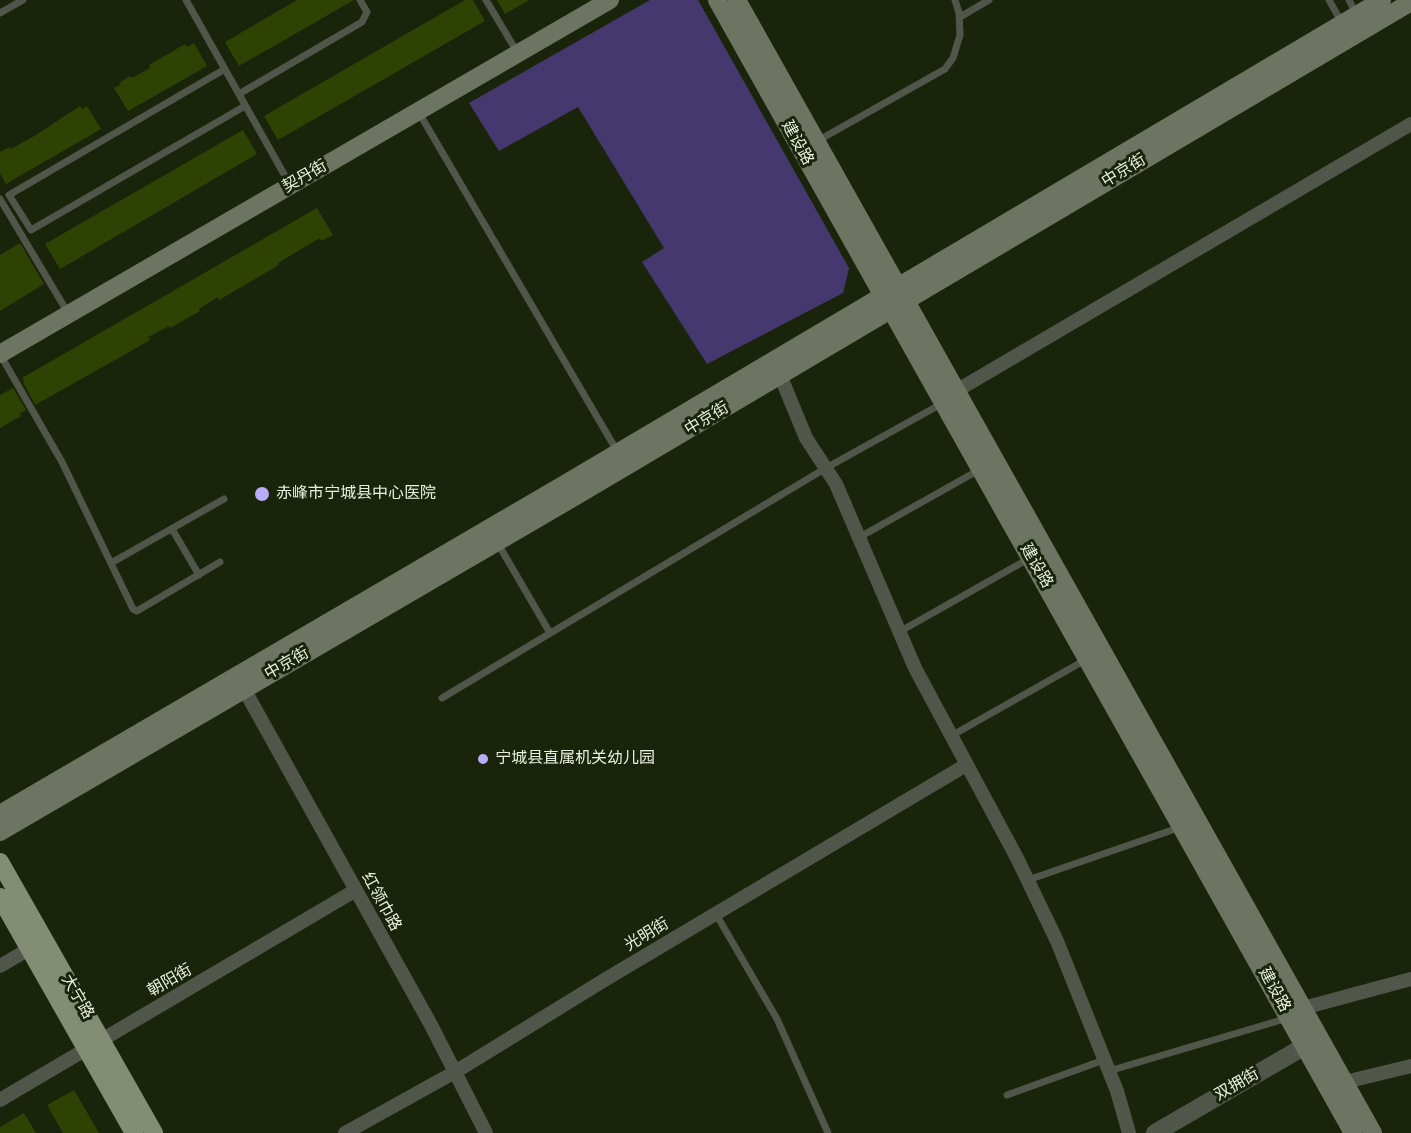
<!DOCTYPE html>
<meta charset="utf-8">
<style>
body{margin:0}
canvas{display:block;background:#1a240a}
</style>
<canvas width="1411" height="1133"></canvas>
<script>
const ctx = document.querySelector('canvas').getContext('2d');
ctx.lineJoin = 'round';
function paint(path, color) { ctx.fillStyle = color; ctx.fill(path, 'evenodd'); }
const shape = rows => new Path2D(rows.map(r => 'M' + r).join(''));
function strokePath(path, color, width, dash) { ctx.strokeStyle = color; ctx.lineWidth = width; ctx.lineCap = dash ? 'butt' : 'round'; ctx.setLineDash(dash || []); ctx.stroke(path); }
function drawText(font, color, halo, rows, align = 'center') {
  ctx.font = font + ' "DejaVu Sans","Noto Sans SC",sans-serif'; ctx.lineWidth = 6; ctx.setLineDash([]); ctx.textBaseline = 'middle'; ctx.strokeStyle = halo; ctx.fillStyle = color; for (const [text, x, y, turn = 0] of rows) {
    ctx.save(); ctx.translate(x, y); ctx.rotate((+turn || 0) * Math.PI / 180); ctx.textAlign = isNaN(turn) ? turn : align; if (halo) ctx.strokeText(text, 0, 0); ctx.fillText(text, 0, 0); ctx.restore();
  }
}
paint(shape([
 [650,0,698,0,849,268,843,293,707,364,642,262,664,248,578,107,499,151,469,103]
]), '#44386f');
paint(shape([
 [297,0,354,0,239,66,225,42],
 [465,0,473,0,485,21,278,140,264,116],
 [497,0,529,0,505,14],
 [194,43,207,66,128,111,114,88,120,85,119,83,130,76,132,78,150,68,149,65,185,44,187,47],
 [80,106,82,109,87,106,101,129,6,184,0,173,0,152,10,147,11,149,36,135],
 [243,130,257,154,60,269,45,244],
 [317,208,333,235,321,241,320,238,278,263,279,265,219,300,218,297,199,309,200,311,170,328,169,326,148,337,150,340,131,351,35,405,23,382,24,381,22,378],
 [20,243,44,284,0,311,0,255],
 [13,388,26,410,20,413,21,416,0,428,0,395],
 [74,1090,99,1133,63,1133,47,1105],
 [24,1113,36,1133,0,1133,0,1127]
]), '#2e4203');
strokePath(shape([
 [186,0,289,183],
 [486,0,517,52],
 [1329,0,1342,23],
 [1349,0,1356,14],
 [0,13,23,0],
 [960,17,989,0],
 [225,69,9,195,31,230,245,106],
 [239,94,362,22,367,12,360,0],
 [418,111,617,451],
 [819,140,945,69,953,58,960,35,959,13,955,0],
 [0,199,68,313],
 [1,356,62,462,133,609,137,611,220,562],
 [172,529,199,575],
 [858,538,979,470],
 [497,542,550,633],
 [111,563,224,499],
 [899,632,1030,558],
 [442,698,826,468,943,403],
 [951,736,1087,659],
 [1028,880,1181,827],
 [716,914,777,1019,828,1133],
 [1109,1071,1288,1018],
 [1007,1095,1104,1060]
]), '#51564a', 7);
strokePath(shape([
 [780,375,806,438,836,484,915,668,1017,858,1057,941,1117,1091,1129,1133],
 [956,391,1411,124],
 [244,689,431,1025,486,1133],
 [0,966,29,949],
 [1303,1008,1411,979],
 [1345,1082,1411,1066],
 [0,1100,356,890],
 [345,1133,455,1072,606,979,966,765]
]), '#51564a', 14);
strokePath(shape([
 [1155,1133,1317,1039]
]), '#51564a', 18);
strokePath(shape([
 [717,0,1353,1133],
 [737,0,1373,1133],
 [0,354,610,0],
 [0,814,563,485,1382,0],
 [0,832,571,499,1411,2]
]), '#6d7562', 18);
strokePath(shape([
 [0,862,154,1133],
 [0,897,134,1133]
]), '#828d74', 18);
for (const [x, y, r, color] of [
 [262,494,8,"#b8abf7"],
 [483,759,6,"#b8abf7"]
]) { const dot = new Path2D(); dot.arc(x, y, r, 0, 2 * Math.PI); ctx.fillStyle = color; ctx.fill(dot); strokePath(dot, '#1a240a', 2); }
drawText('16px', '#e7eede', '#1a240a', [
 ["建设路",797,143,61],
 ["中京街",1124,171,-31],
 ["契丹街",305,177,-30],
 ["中京街",707,419,-31],
 ["建设路",1036,566,60],
 ["中京街",287,664,-30],
 ["红领巾路",381,902,61],
 ["光明街",647,935,-31],
 ["朝阳街",170,981,-30],
 ["建设路",1274,990,61],
 ["大宁路",77,997,60],
 ["双拥街",1237,1085,-30]
]);
drawText('16px', '#e7eede', '#1a240a', [
 ["赤峰市宁城县中心医院",276,494],
 ["宁城县直属机关幼儿园",495,759]
], 'left');
</script>
